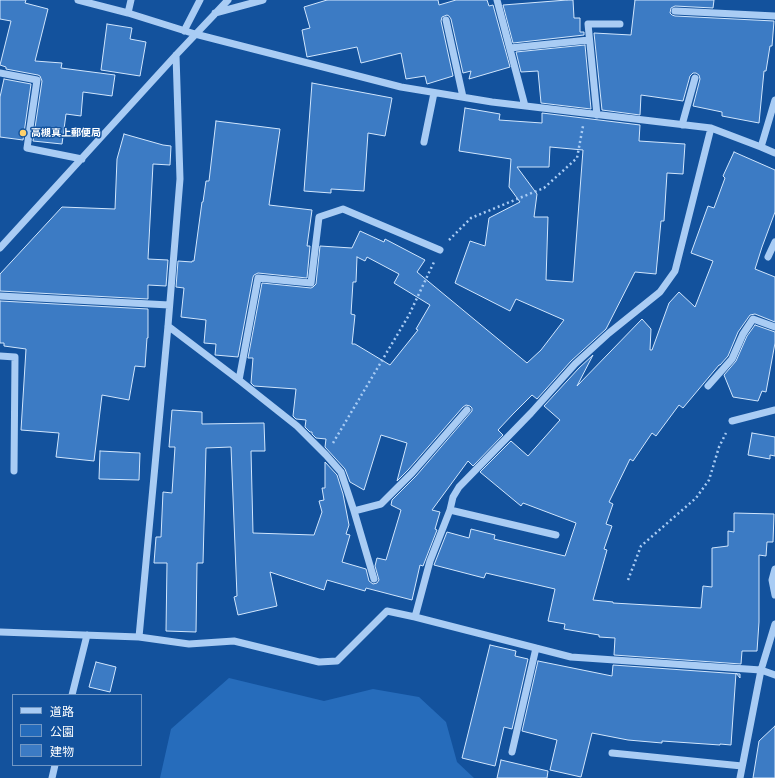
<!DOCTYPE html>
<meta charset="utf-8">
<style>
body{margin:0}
#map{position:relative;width:775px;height:778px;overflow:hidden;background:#13529d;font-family:"PT Sans Narrow","Noto Sans JP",sans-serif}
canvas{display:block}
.legend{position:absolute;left:12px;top:694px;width:130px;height:72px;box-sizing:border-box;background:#13529d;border:1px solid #7197c4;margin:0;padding:5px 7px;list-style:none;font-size:12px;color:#fff}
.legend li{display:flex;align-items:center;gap:8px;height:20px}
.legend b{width:20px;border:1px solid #7197c4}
</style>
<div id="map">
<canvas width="775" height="778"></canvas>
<ul class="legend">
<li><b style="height:5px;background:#a9ccf4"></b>道路</li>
<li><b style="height:11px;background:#266cbb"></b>公園</li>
<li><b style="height:11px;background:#3c7bc4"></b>建物</li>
</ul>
</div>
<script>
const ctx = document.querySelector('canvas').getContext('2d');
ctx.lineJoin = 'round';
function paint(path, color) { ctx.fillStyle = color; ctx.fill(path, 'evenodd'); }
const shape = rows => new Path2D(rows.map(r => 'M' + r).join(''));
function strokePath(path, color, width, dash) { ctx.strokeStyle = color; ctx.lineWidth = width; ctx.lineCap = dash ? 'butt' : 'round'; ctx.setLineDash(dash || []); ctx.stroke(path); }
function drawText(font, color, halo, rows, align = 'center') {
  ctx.font = font + ' "PT Sans Narrow","Noto Sans JP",sans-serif'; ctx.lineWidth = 3; ctx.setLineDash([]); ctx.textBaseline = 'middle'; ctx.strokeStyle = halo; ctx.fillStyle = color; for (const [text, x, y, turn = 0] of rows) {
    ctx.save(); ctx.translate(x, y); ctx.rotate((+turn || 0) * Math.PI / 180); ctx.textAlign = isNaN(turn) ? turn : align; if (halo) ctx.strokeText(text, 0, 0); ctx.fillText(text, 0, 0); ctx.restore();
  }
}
paint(shape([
 [229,678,324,701,373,689,419,697,446,722,457,762,474,778,160,778,171,729]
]), '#266cbb');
const building = shape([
 [0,0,26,0,25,3,48,9,35,61,62,63,61,68,115,75,112,96,83,92,81,116,66,114,62,144,33,141,42,81,40,76,38,75,6,69,6,67,0,65,11,21,0,19,0,0],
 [327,0,438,0,439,5,456,0,487,0,489,6,493,5,510,67,469,79,471,71,463,73,451,19,449,16,447,15,442,17,441,21,453,76,427,84,425,76,406,79,401,53,361,63,357,47,307,57,302,30,310,28,304,7,327,0],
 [567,0,573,0,574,18,580,18,580,32,584,32,584,35,513,43,503,5,567,0],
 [635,0,714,0,713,8,675,6,671,8,670,13,672,15,675,16,774,21,772,46,770,46,766,71,764,71,759,123,722,116,722,112,693,106,700,79,699,75,696,73,693,73,690,76,683,101,641,95,640,115,602,110,594,33,631,35,635,0],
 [107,24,132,28,130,39,146,42,140,76,101,70,107,24],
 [585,45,591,109,541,103,538,71,521,72,516,52,585,45],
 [4,79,31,84,23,140,0,137,0,97,4,79],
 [312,83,392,98,385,136,368,133,364,191,331,189,331,193,304,191,312,83],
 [465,108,500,114,499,120,542,123,542,113,640,125,639,141,685,144,683,174,667,173,664,221,661,221,656,274,635,272,606,329,571,361,537,399,532,395,513,414,498,430,503,435,473,466,468,461,432,510,440,512,435,529,437,530,423,566,420,565,412,600,366,588,365,591,327,580,324,590,270,572,277,606,238,615,234,597,237,596,231,447,206,448,203,563,197,563,196,632,166,631,167,563,154,563,156,537,161,537,163,492,172,493,175,447,169,447,172,410,202,412,202,424,264,423,265,451,251,451,253,533,314,535,322,512,319,501,324,500,322,488,325,488,325,462,337,475,343,494,349,525,346,534,350,535,342,562,366,569,369,581,373,584,377,583,379,580,375,566,377,558,386,560,401,510,391,505,392,500,416,476,472,411,472,408,470,406,466,405,463,407,408,470,397,481,407,443,381,435,364,490,350,482,345,469,325,447,326,439,316,438,312,434,312,432,310,432,305,427,306,420,296,419,293,416,296,389,254,386,251,383,253,358,248,358,262,283,311,288,313,287,316,284,320,246,352,248,360,231,384,242,385,239,425,260,417,272,527,363,541,350,564,320,516,299,510,311,455,283,470,241,485,246,489,218,520,202,509,187,511,159,459,151,465,108],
 [550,147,583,150,573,282,546,280,548,217,534,217,537,194,517,167,549,167,550,147],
 [357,257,365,261,367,257,399,274,394,283,430,305,416,329,418,330,390,365,355,344,352,344,355,315,351,314,353,282,356,282,357,257],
 [216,121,280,129,269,205,312,210,307,246,310,246,307,278,258,273,254,275,253,277,238,357,215,355,216,344,204,343,206,320,181,317,184,288,176,287,178,261,192,262,192,261,194,261,202,202,203,202,206,181,209,181,216,121],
 [124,134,163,145,171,146,170,165,153,164,148,259,168,260,166,286,148,285,148,299,0,291,0,274,62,207,115,209,117,159,124,134],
 [734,152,775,170,775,212,762,247,755,269,775,277,775,322,755,314,750,315,738,332,728,356,720,365,719,365,683,408,679,405,656,436,652,433,633,461,630,459,609,502,613,504,606,524,612,526,604,549,607,550,593,600,613,602,613,603,701,608,703,586,712,587,712,548,728,546,728,531,734,532,734,513,774,514,773,542,767,542,766,556,759,555,759,622,757,651,742,651,741,664,614,655,615,638,599,637,599,635,564,629,565,624,548,621,555,589,486,573,484,578,434,565,447,532,469,538,471,529,495,535,494,539,565,556,576,523,523,503,521,506,480,472,511,441,528,456,560,420,544,406,579,368,593,355,577,386,642,319,651,329,650,350,652,350,669,303,679,292,695,307,713,261,691,253,708,206,714,208,725,178,723,176,734,152],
 [0,301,148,309,148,338,147,338,145,367,135,366,129,400,102,395,94,461,56,457,59,433,21,430,26,349,4,346,4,343,0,343,0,301],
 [755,325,775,332,775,343,766,392,762,391,758,401,733,397,724,375,736,361,747,336,755,325],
 [752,433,775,437,775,456,770,455,770,459,748,455,752,433],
 [100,451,140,453,139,480,99,479,100,451],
 [490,645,516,651,515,656,528,659,512,729,504,727,495,766,462,758,490,645],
 [538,661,612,676,613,665,740,674,740,678,736,673,731,745,720,744,720,745,662,741,662,743,628,740,592,733,581,777,550,770,557,740,522,731,538,661],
 [96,662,116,667,110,692,89,687,96,662],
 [775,726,775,778,753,778,759,741,775,726],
 [501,760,548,771,547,778,497,778,501,760]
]);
paint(building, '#3c7bc4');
strokePath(building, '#d1e6fd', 1);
strokePath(shape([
 [449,240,471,218,544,188,577,158,583,126],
 [333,443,409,315,434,262],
 [628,580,641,546,696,498,709,480,719,447,726,433]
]), '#a9ccf4', 2.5, [2, 3]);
strokePath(shape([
 [78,0,128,13,195,34,401,87,492,102,711,128,761,147,775,153],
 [497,0,525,106],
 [675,11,775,16],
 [128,13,131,0],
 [215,13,263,0],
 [446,20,463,97],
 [184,31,200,0],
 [510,48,589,40],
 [0,73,37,80,27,148,82,159],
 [597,115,588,24,620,24],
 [682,125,695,78],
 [424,142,434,93],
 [761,147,775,100],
 [0,248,176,55,228,0],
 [768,257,775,242],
 [0,296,169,305],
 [168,326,239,380,297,426,326,455,341,472,354,511,374,579],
 [0,356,15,357,14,471],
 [239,380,258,278,311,283,319,217,343,209,440,250],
 [708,386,732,359,743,334,753,319,775,327],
 [732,421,775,410],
 [450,510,556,535],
 [354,511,381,504,412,473,467,410],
 [775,569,772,580,775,595],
 [415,617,430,561,450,510,453,497,459,487,531,413,575,364,609,333,660,292,675,271,711,128],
 [0,632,139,637,189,644,234,641,319,662,337,661,387,611,415,617,571,657,761,670,775,675],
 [139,637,168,326,180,179,176,55],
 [72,695,87,635],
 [512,752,536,648],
 [612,753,742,766],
 [52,778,55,765],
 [740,778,761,670,775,624]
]), '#a9ccf4', 7);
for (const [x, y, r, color] of [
 [23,133,4,"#ffd16c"]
]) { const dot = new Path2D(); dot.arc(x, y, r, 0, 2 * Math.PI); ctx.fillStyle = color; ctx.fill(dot); strokePath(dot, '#13529d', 1.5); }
drawText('bold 10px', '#fff', '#13529d', [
 ["高槻真上郵便局",31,133]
], 'left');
</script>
